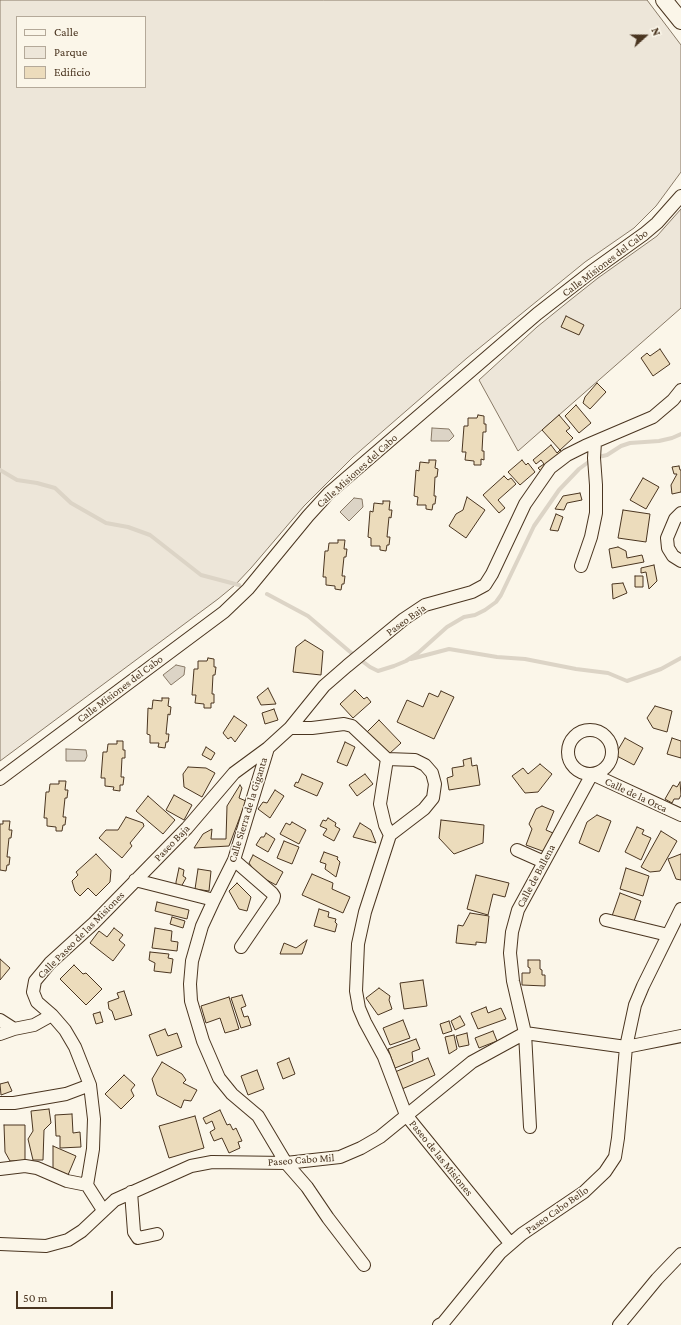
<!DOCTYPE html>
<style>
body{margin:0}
#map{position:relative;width:681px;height:1325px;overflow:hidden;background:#fbf6e9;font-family:"Crimson Pro",serif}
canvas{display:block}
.legend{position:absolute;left:16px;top:16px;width:130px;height:72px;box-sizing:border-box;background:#fbf6e9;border:1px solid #b4a999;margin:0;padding:5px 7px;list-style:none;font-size:12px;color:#4a3520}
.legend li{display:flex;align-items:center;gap:8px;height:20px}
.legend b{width:20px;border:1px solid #b4a999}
.north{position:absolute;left:625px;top:16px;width:40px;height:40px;-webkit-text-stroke:3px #fbf6e9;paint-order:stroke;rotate:69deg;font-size:11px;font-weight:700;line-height:16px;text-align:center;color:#4a3520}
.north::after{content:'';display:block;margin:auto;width:14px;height:18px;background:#4a3520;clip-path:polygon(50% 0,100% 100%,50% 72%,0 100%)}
.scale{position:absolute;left:16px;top:1291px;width:97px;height:18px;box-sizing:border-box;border:2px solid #4a3520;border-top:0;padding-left:5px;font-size:12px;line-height:14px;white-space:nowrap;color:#4a3520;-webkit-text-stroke:3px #fbf6e9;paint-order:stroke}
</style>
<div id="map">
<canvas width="681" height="1325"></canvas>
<ul class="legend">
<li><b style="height:5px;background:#fbf6e9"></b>Calle</li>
<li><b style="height:11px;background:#ede6d9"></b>Parque</li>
<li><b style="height:11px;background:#ecdcbc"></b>Edificio</li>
</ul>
<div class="north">N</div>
<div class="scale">50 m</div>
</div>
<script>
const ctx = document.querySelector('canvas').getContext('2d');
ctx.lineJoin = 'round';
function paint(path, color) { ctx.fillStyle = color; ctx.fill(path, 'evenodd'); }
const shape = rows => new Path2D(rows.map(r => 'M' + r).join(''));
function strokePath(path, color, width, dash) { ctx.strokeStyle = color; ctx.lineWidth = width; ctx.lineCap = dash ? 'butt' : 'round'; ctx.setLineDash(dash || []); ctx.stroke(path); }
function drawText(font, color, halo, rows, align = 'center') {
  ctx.font = font + ' "Crimson Pro",serif'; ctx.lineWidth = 3; ctx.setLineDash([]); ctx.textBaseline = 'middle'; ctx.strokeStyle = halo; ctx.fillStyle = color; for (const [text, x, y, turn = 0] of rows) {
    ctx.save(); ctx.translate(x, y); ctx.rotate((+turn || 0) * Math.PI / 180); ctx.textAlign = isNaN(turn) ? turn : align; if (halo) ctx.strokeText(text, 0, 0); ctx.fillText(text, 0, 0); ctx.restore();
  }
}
const green = shape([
 [0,0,647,0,681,45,681,172,656,206,634,228,585,262,467,358,353,457,304,506,251,568,235,585,218,599,0,761,0,0],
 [17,17,145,17,145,87,17,87,17,17],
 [681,209,681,308,518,451,479,380,537,327,569,301,598,278,657,236,681,209]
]);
paint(green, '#ede6d9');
strokePath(green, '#887966', 1);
const water = shape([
 [432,428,449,429,454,436,449,441,431,441,432,428],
 [354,498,362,499,363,507,349,521,340,512,354,498],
 [176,665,185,667,184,675,171,685,163,675,176,665],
 [66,749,86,750,87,756,85,761,66,761,66,749]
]);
paint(water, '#dcd4c6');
strokePath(water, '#887966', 1);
strokePath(shape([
 [0,470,17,480,37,483,55,488,71,503,106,523,128,527,150,535,201,575,239,585],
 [267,594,308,616,349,651,370,667,378,671,394,666,406,661,418,653,447,627,464,617,475,615,485,610,496,602,501,595,534,526,559,490,579,469,594,458,607,455,621,446,630,443,659,441,672,438,681,434],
 [411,659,449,649,497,657,525,659,576,669,608,673,627,681,661,669,681,658]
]), '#dcd4c6', 4);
const building = shape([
 [566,316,584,325,579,335,561,327,566,316],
 [660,349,670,364,653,376,641,358,647,353,650,356,660,349],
 [597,383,606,392,590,409,583,403,585,397,597,383],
 [576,405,591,423,579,433,565,416,576,405],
 [478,415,484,416,484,424,486,424,486,432,483,432,482,451,484,451,484,460,481,459,481,465,474,465,474,461,465,460,466,452,462,452,464,426,468,426,468,418,477,418,478,415],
 [559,415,570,428,566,431,573,438,560,450,542,430,559,415],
 [551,445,557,453,560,450,563,453,542,472,538,468,544,464,541,460,536,464,533,460,551,445],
 [429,460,436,460,435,468,438,469,437,477,435,477,434,496,436,496,435,504,433,504,432,510,426,509,426,505,417,505,418,497,414,496,416,470,419,471,420,462,429,463,429,460],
 [522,460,526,465,528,463,535,472,520,485,508,472,522,460],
 [679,466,680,470,681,470,681,492,672,494,671,485,677,474,674,474,672,467,679,466],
 [504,476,508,480,511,478,516,484,498,500,505,508,499,513,483,495,504,476],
 [643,478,659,487,646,509,630,500,643,478],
 [580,493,582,500,567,503,564,510,555,509,563,496,580,493],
 [467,497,485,510,466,538,449,526,456,514,463,510,467,497],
 [383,501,390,501,389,510,392,510,391,518,389,517,387,537,390,537,389,545,387,545,386,551,380,550,380,546,371,546,371,538,368,537,370,511,373,512,374,503,383,504,383,501],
 [623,510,650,514,646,542,618,538,623,510],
 [556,514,563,517,558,531,550,530,556,514],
 [338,540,345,540,344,549,347,549,346,557,344,557,342,576,345,576,344,584,342,584,341,590,335,589,335,586,326,585,326,577,323,577,325,551,328,551,329,543,338,543,338,540],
 [618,547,626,551,627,558,642,555,644,562,612,568,609,549,618,547],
 [654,565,657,581,649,589,646,572,641,573,641,568,654,565],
 [635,576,643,576,643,587,635,587,635,576],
 [623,583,627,593,613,599,612,584,623,583],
 [305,640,323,651,321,675,293,672,296,647,305,640],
 [208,658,214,659,214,667,216,667,215,675,213,675,212,694,214,694,214,703,211,703,211,708,204,708,204,704,195,703,196,695,192,695,194,669,198,669,198,661,207,661,208,658],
 [268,688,276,704,261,705,257,697,268,688],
 [355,690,364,699,367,697,371,702,353,718,340,704,355,690],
 [441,691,454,697,434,739,397,722,407,700,423,707,429,693,438,697,441,691],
 [162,698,169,698,168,706,171,707,170,715,168,714,166,734,169,734,168,742,166,742,165,748,158,747,159,743,150,743,150,735,147,734,148,708,152,709,153,700,162,701,162,698],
 [655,706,672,711,667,732,653,728,647,718,655,706],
 [274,709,278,720,265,724,262,713,274,709],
 [234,716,247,725,235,742,231,737,228,739,223,733,234,716],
 [379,720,401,743,389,754,367,732,379,720],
 [625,738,643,748,634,765,615,755,625,738],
 [672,738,681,741,681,758,667,754,672,738],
 [117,741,123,741,123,750,125,750,125,758,122,758,121,777,124,777,123,785,120,785,120,791,113,790,114,787,105,786,105,778,101,778,103,752,107,752,108,744,117,744,117,741],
 [345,742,355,747,347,766,337,762,345,742],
 [206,747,215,753,211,760,202,755,206,747],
 [471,758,472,766,477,765,480,785,449,790,447,778,453,776,452,768,464,766,463,760,471,758],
 [540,764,552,774,538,792,525,793,512,776,523,768,528,774,540,764],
 [188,767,206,768,215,773,202,797,184,787,183,774,188,767],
 [302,774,323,783,317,796,294,786,296,782,298,783,302,774],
 [365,774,373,784,357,796,349,785,365,774],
 [59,781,66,781,65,790,68,790,67,798,65,798,63,817,66,817,65,825,63,825,62,831,56,831,56,827,47,826,47,818,44,818,46,792,49,792,50,784,59,784,59,781],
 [680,782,681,795,679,799,674,799,672,803,665,799,673,785,677,787,680,782],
 [240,785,242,788,239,798,246,801,229,846,194,848,203,834,212,829,211,839,226,839,227,806,240,785],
 [275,790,284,796,270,818,258,809,263,802,267,803,275,790],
 [174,795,192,805,184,820,166,810,174,795],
 [148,796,175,820,163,834,136,811,148,796],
 [542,806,554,811,546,830,553,833,545,852,526,845,532,829,529,824,536,809,542,806],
 [597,815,611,821,599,852,579,843,587,822,597,815],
 [126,817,143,823,144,826,130,843,132,846,122,858,99,838,106,830,118,830,126,817],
 [328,818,336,823,335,826,340,829,334,841,323,835,327,829,320,826,323,820,326,821,328,818],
 [441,820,484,825,483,843,454,854,439,838,441,820],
 [3,821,10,821,9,830,12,830,11,838,9,838,7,857,10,857,9,865,7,865,6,871,0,870,0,824,3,824,3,821],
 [292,822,306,830,299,844,280,834,286,823,290,825,292,822],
 [360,823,371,830,376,843,353,837,360,823],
 [637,827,644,830,642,834,651,838,641,860,625,852,637,827],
 [661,831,677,841,660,871,650,872,641,867,661,831],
 [266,833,275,839,268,852,256,845,261,837,264,837,266,833],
 [284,841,299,847,292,864,277,858,284,841],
 [324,852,338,857,337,859,340,862,336,877,325,869,326,864,320,862,324,852],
 [96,854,111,870,110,882,96,896,88,888,80,896,75,891,72,881,78,875,76,872,96,854],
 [681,854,681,880,676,879,668,859,681,854],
 [253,855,283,872,276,885,252,872,253,869,249,863,253,855],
 [179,868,184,870,183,876,186,878,181,887,176,885,176,882,179,868],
 [626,868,649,876,643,896,620,889,626,868],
 [198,869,211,871,209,891,195,889,198,869],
 [312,874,333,883,332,889,350,897,343,913,302,895,312,874],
 [476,875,509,883,505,897,493,894,488,915,467,909,476,875],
 [237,883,251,897,247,911,239,909,229,891,237,883],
 [620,893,641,901,633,924,612,916,620,893],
 [157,902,189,910,187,919,155,911,157,902],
 [319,909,329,912,328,917,336,919,335,922,337,924,335,932,314,926,319,909],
 [470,913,489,916,486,943,476,942,476,945,456,943,458,925,463,926,470,913],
 [172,917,185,921,183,928,170,924,172,917],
 [114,928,123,935,119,940,125,945,113,961,90,943,99,931,107,937,114,928],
 [155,928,172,931,171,941,178,942,177,951,152,948,155,928],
 [307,940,302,954,280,954,284,943,296,948,307,940],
 [150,952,169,954,168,958,173,959,171,973,154,971,155,963,149,960,150,952],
 [0,959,10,968,0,980,0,959],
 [528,960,540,960,540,969,542,970,542,975,545,975,545,986,522,985,522,973,530,973,530,968,528,967,528,960],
 [74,965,83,974,86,973,102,989,86,1005,60,979,74,965],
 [423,980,427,1006,404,1009,400,983,423,980],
 [379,988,390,996,389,1000,392,1009,378,1015,366,998,379,988],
 [124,991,132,1015,115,1020,112,1011,109,1009,108,1002,119,998,117,993,124,991],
 [242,995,246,1006,241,1008,244,1017,248,1016,251,1025,241,1028,231,998,242,995],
 [229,997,239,1029,225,1033,220,1018,206,1023,201,1006,229,997],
 [486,1007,488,1013,501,1008,506,1019,478,1029,471,1013,486,1007],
 [100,1012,103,1022,96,1024,93,1014,100,1012],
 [460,1016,465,1025,455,1030,451,1021,460,1016],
 [403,1020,410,1038,390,1045,383,1028,403,1020],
 [449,1021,452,1031,443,1034,440,1024,449,1021],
 [165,1029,168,1036,177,1033,182,1047,157,1056,149,1035,165,1029],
 [493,1031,497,1041,479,1048,475,1038,493,1031],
 [467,1033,469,1045,459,1047,456,1036,467,1033],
 [454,1035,457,1049,449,1054,445,1037,454,1035],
 [416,1039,420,1049,412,1052,413,1061,395,1068,388,1049,416,1039],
 [289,1058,295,1074,283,1079,277,1063,289,1058],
 [428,1058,435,1075,402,1089,395,1072,428,1058],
 [162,1062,182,1074,186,1080,183,1083,197,1090,191,1101,184,1100,181,1108,157,1095,152,1079,162,1062],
 [257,1070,264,1089,248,1095,241,1076,257,1070],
 [124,1075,135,1085,131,1090,134,1096,121,1109,105,1094,124,1075],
 [8,1082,12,1091,1,1095,0,1084,8,1082],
 [49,1109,51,1123,44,1130,43,1160,33,1160,28,1139,33,1131,31,1111,49,1109],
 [220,1110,227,1125,230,1124,233,1130,236,1128,242,1141,238,1142,240,1148,229,1153,222,1138,214,1141,210,1132,215,1129,212,1121,206,1124,203,1118,220,1110],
 [72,1114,73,1133,80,1132,81,1147,60,1148,60,1136,56,1136,55,1115,72,1114],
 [195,1116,204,1148,169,1158,159,1126,195,1116],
 [4,1125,25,1125,25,1161,10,1161,5,1152,4,1125],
 [53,1146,76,1156,68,1175,53,1168,53,1146]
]);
paint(building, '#ecdcbc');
strokePath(building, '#4a3520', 1);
const street = shape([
 [681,513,675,519,667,538,668,548,673,556,681,561],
 [581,566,591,537,596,513,596,485,594,458,595,442],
 [290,728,312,728,344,724,352,726,387,759,415,760,425,765,432,773,435,784,433,798,424,809,390,835],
 '568 752a22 22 0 1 1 44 0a22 22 0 1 1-44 0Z',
 [268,748,234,860,214,900,202,926,192,961,190,984,191,1001,203,1041,219,1078,232,1094,258,1116,286,1163,307,1187,328,1218,364,1265],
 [387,759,380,804,385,825,390,835],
 [0,779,224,612,248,589,308,516,329,493,537,314,591,272,644,234,657,223,681,196],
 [390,835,365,912,358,944,356,991,359,1008,365,1022,384,1057,406,1115,510,1243],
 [517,850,544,862],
 [234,860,272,893,274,896,273,900,241,947],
 [135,880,214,900],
 [606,920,668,935],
 [0,1020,14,1029],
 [0,1034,14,1029,34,1025,52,1015],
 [0,1103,14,1103,66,1094,90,1085],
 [530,1127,525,1033,513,981,510,953,512,932,518,910,592,774,681,815],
 [0,1169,25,1166,37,1168,67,1181,87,1185],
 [131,1192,134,1232,138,1238,157,1234],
 [103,1210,87,1185,93,1149,94,1119,90,1085,75,1047,65,1030,52,1015,37,1002,33,992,35,981,50,963,94,923,187,828,234,773,268,748,290,728,324,686,347,666,404,619,425,605,472,592,485,585,492,574,525,504,550,468,567,455,585,446,653,417,673,400,681,390],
 [0,1244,46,1246,68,1240,82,1231,115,1200,191,1166,212,1162,286,1163,340,1157,361,1148,380,1137,472,1062,525,1033,626,1047,681,1036],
 [439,1325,443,1323,500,1253,522,1234,584,1192,605,1172,615,1157,618,1138,626,1047,635,1005,643,986,681,909],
 [619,1325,657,1279,681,1254]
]);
const secondary = shape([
 [664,0,681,21]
]);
strokePath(street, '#4a3520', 14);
strokePath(secondary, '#4a3520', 18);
strokePath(street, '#fbf6e9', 12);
strokePath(secondary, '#fbf6e9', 16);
drawText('11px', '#4a3520', '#fbf6e9', [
 ["Calle Misiones del Cabo",605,263,-37],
 ["Calle Misiones del Cabo",357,471,-42],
 ["Paseo Baja",406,620,-36],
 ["Calle Misiones del Cabo",120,689,-37],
 ["Calle de la Orca",636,795,25],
 ["Calle Sierra de la Giganta",248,810,-73],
 ["Paseo Baja",172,843,-46],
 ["Calle de Ballena",536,876,-62],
 ["Calle Paseo de las Misiones",81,935,-45],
 ["Paseo de las Misiones",441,1158,51],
 ["Paseo Cabo Mil",301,1160,-4],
 ["Paseo Cabo Bello",557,1210,-35]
]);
</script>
